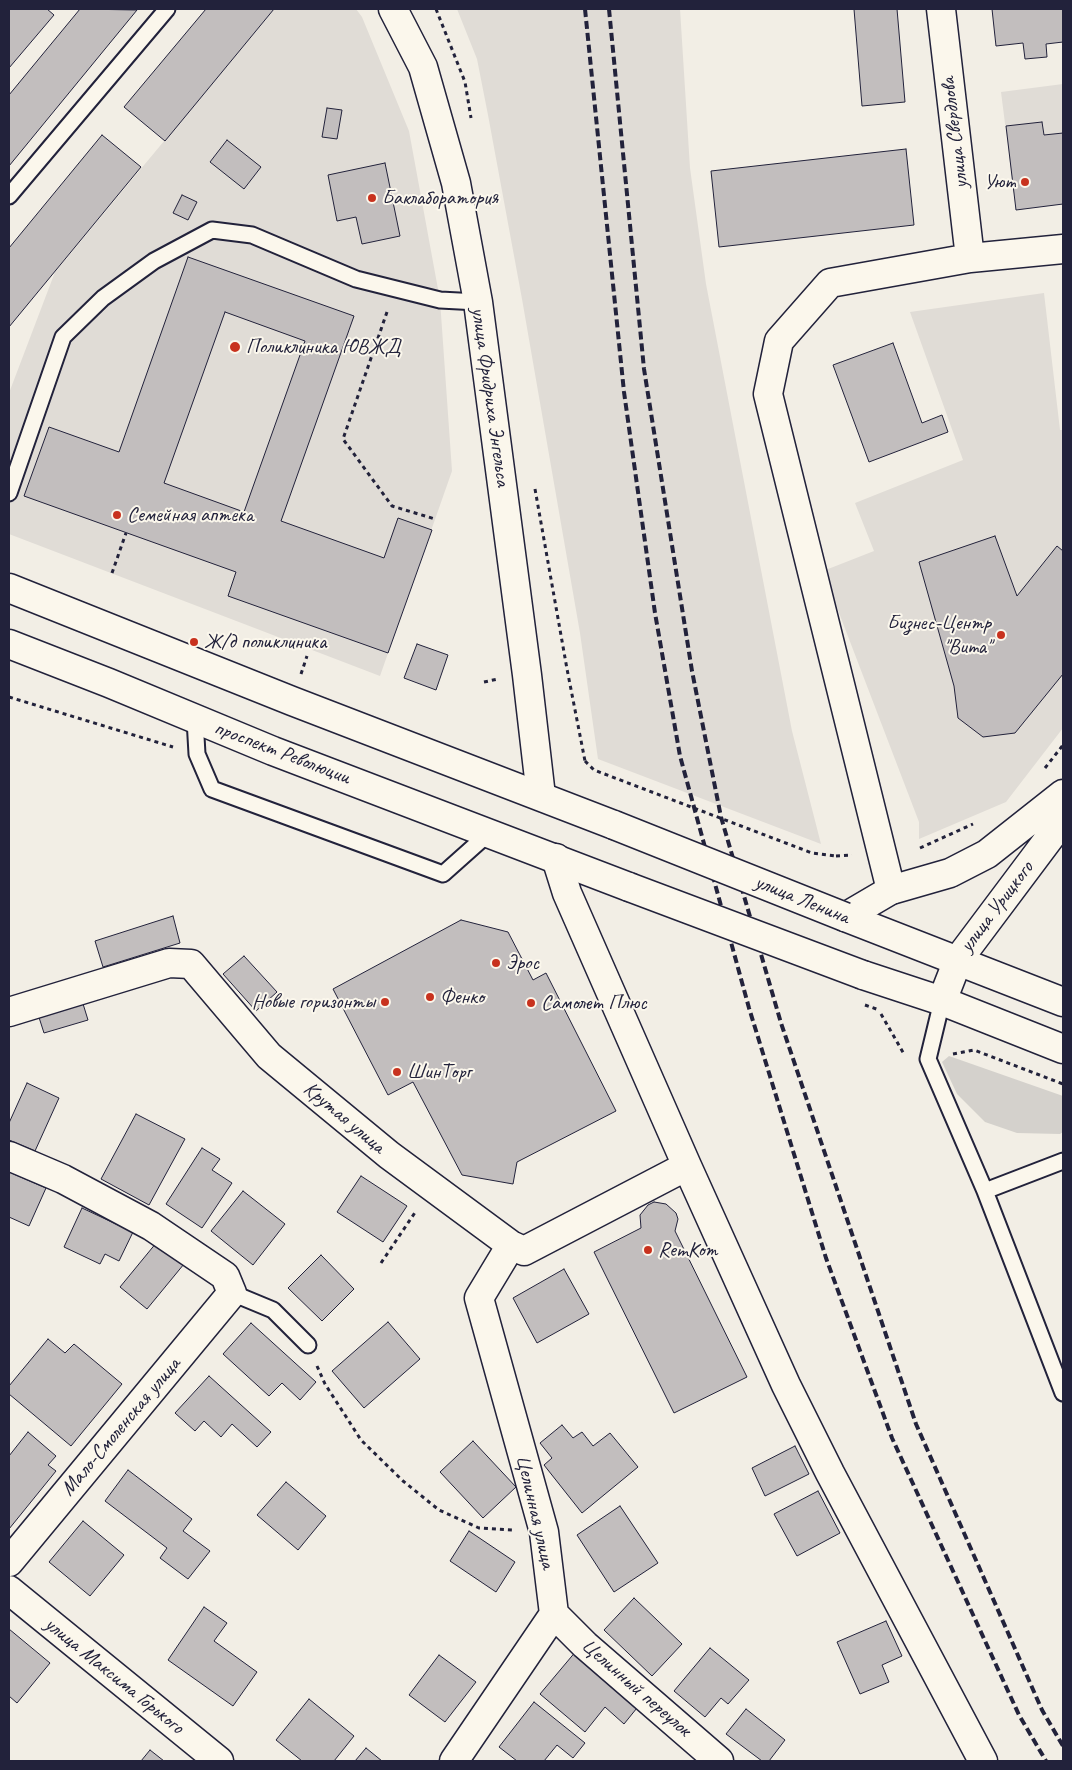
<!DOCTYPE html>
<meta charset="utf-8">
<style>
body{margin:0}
#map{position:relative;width:1072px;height:1770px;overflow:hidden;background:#f2eee5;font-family:Caveat,sans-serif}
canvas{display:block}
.frame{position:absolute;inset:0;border:10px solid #22223b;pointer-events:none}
</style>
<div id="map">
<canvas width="1072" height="1770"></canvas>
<div class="frame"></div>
</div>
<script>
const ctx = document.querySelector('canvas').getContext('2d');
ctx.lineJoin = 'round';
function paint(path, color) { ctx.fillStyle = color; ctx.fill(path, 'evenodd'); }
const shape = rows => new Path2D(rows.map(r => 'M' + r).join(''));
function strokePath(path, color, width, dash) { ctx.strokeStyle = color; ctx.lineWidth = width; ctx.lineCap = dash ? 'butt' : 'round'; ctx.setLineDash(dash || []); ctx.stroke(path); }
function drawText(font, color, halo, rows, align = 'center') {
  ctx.font = font + ' Caveat,sans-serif'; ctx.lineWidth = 4; ctx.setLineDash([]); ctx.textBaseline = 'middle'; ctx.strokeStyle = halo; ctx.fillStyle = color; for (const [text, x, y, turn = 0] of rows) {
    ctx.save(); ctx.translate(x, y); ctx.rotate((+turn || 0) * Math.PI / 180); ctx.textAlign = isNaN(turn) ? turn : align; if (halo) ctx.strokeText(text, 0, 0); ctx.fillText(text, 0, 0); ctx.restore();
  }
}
paint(shape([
 [274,9,356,9,362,17,409,131,440,300,452,471,380,676,9,534,9,393,55,272],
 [457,9,680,9,690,168,706,284,792,731,821,844,598,759,580,633,522,299,488,115,477,59],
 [1063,84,1063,204,1016,210,1001,92],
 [1044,293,1060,430,1063,430,1063,728,1006,802,919,839,919,822,823,571,874,551,855,503,963,460,910,312]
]), '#e0dcd6');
paint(shape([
 [949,1056,1063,1096,1063,1132,1060,1134,1017,1133,985,1122,957,1094,942,1062]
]), '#d4d1cc');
const building = shape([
 [9,9,47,9,54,15,9,68,9,9],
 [80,9,137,10,9,166,9,95,80,9],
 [206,9,274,9,165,141,124,107,206,9],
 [854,9,897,9,905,102,862,106,854,9],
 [992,9,1063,9,1063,42,1046,44,1047,57,1025,59,1023,43,996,46,992,9],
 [327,108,342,110,337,139,322,137,327,108],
 [1042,122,1044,135,1063,133,1063,204,1016,210,1006,126,1042,122],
 [102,135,141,167,9,327,9,248,102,135],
 [227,140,261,167,244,189,210,162,227,140],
 [906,149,914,225,719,247,711,171,906,149],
 [385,163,400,236,362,244,356,217,337,221,328,175,385,163],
 [182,195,197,202,188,220,173,213,182,195],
 [188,257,354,316,281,521,384,558,398,518,432,530,388,653,228,596,236,572,24,496,49,427,119,452,188,257],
 [225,312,305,341,244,512,164,483,225,312],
 [893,343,922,423,942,415,948,432,869,462,833,365,893,343],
 [995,536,1017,596,1057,546,1063,551,1063,674,1015,733,983,737,958,718,954,686,919,562,995,536],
 [417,644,448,655,436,690,404,678,417,644],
 [173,916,180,943,103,967,95,941,173,916],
 [461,920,508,932,533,980,546,973,616,1111,517,1162,513,1184,462,1175,413,1082,388,1095,333,989,461,920],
 [244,956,277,992,256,1011,223,974,244,956],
 [80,994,88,1020,44,1033,36,1008,80,994],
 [27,1083,59,1098,35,1151,9,1140,9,1123,27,1083],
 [136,1114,185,1139,149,1205,101,1179,136,1114],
 [202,1148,220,1159,212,1170,232,1183,202,1228,166,1204,202,1148],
 [9,1172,46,1188,29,1226,9,1217,9,1172],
 [361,1176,407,1206,383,1242,337,1212,361,1176],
 [243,1191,285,1224,253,1265,211,1231,243,1191],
 [654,1202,666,1204,676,1213,678,1219,675,1231,747,1377,674,1413,594,1252,641,1228,640,1215,648,1205,654,1202],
 [82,1208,133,1232,119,1261,105,1254,100,1264,64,1247,82,1208],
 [157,1242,184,1264,147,1309,120,1287,157,1242],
 [321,1255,354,1289,322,1321,288,1288,321,1255],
 [564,1269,589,1314,537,1343,513,1298,564,1269],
 [388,1322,420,1359,364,1408,332,1371,388,1322],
 [251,1323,316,1382,300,1400,282,1383,269,1396,223,1354,251,1323],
 [48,1339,65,1353,74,1344,122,1384,71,1446,9,1394,9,1386,48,1339],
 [209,1376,271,1432,257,1447,232,1424,221,1437,204,1421,195,1431,175,1413,209,1376],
 [562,1425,573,1438,582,1432,593,1446,610,1433,638,1467,582,1513,544,1465,552,1458,540,1443,562,1425],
 [28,1432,56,1456,48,1465,56,1471,9,1529,9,1456,28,1432],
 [473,1441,516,1487,483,1518,440,1472,473,1441],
 [795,1446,809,1474,765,1496,752,1468,795,1446],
 [128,1470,192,1519,183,1531,210,1551,188,1579,160,1558,167,1548,105,1501,128,1470],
 [286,1482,326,1516,298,1550,257,1515,286,1482],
 [818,1491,840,1533,797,1556,774,1514,818,1491],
 [620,1506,658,1563,614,1592,577,1535,620,1506],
 [83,1521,124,1555,90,1596,49,1562,83,1521],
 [469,1531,515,1562,496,1592,450,1561,469,1531],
 [634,1598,682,1644,652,1676,604,1630,634,1598],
 [204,1607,227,1623,214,1641,257,1672,233,1706,168,1660,204,1607],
 [886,1621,902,1656,882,1665,889,1682,860,1694,837,1642,886,1621],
 [9,1629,50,1663,17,1703,9,1696,9,1629],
 [710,1648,749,1680,728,1704,721,1698,705,1717,674,1691,710,1648],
 [577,1650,641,1703,624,1724,605,1707,585,1732,540,1694,577,1650],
 [439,1655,476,1682,445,1722,409,1695,439,1655],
 [309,1699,354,1736,334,1761,302,1761,276,1740,309,1699],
 [534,1702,585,1743,573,1758,557,1745,544,1761,517,1761,499,1747,534,1702],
 [746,1709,785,1740,769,1761,762,1761,726,1734,746,1709],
 [366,1748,382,1761,355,1761,366,1748],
 [150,1750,164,1761,141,1761,150,1750]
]);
paint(building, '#c2bebe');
strokePath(building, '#22223b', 1);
const service = shape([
 [9,196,167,9],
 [9,493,63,337,103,298,154,261,212,230,252,235,356,279,440,300,478,302],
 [195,719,197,754,212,789,443,874,489,833],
 [942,1001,928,1059,985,1191,1063,1393],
 [985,1191,1063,1161],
 [232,1293,273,1310,308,1345]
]);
const minor = shape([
 [941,9,970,258],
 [556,858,567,893,687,1166,786,1385,830,1473,983,1761],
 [891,890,768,394,779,341,830,283,970,258,1063,249],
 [9,1012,169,963,191,964,269,1056,389,1155,511,1245,524,1251,687,1166],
 [9,1156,63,1179,151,1226,225,1276,232,1293,9,1562],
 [9,1590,219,1761],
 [554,1614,585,1645,719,1761],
 [454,1761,554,1614,544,1532,479,1298,511,1245]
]);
const tertiary = shape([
 [393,9,423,67,456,183,478,302,527,675,541,796]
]);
const secondary = shape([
 [845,917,891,890,950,873,987,854,1063,794],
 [942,1001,958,960,1063,820]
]);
const primary = shape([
 [9,588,292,701,614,825],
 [9,644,109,683,273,751,629,887],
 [845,917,1063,1002],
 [863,975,942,1001,1063,1049]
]);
strokePath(service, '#22223b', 19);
strokePath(minor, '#22223b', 31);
strokePath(tertiary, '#22223b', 31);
strokePath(secondary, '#22223b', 31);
strokePath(primary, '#22223b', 31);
strokePath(shape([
 [436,9,465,82,471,118],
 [387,312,343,439,392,506,435,519],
 [535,489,567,669,585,761],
 [112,573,126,533],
 [301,674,307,656],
 [484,682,498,679],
 [9,697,173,747],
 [1045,768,1063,745],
 [920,848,973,824],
 [836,856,852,855],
 [881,1014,904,1054],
 [953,1054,974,1050,1063,1084],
 [381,1263,416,1211],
 [317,1366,325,1384,361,1440,403,1481,439,1510,479,1528,513,1530]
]), '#22223b', 3, [4, 4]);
strokePath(service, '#fbf7ec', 15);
strokePath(minor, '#fbf7ec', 28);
strokePath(tertiary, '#fbf7ec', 28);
strokePath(secondary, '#fbf7ec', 28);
strokePath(primary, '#fbf7ec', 28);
strokePath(shape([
 [585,9,624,392,655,613,680,756,749,1008,826,1258,892,1438,1019,1715,1046,1761],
 [609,9,644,369,692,671,721,817,781,1023,916,1424,1042,1710,1063,1746]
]), '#22223b', 4, [8, 4]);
const primaryBridge = shape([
 [614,825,845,917],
 [629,887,863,975]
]);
strokePath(primaryBridge, '#22223b', 31, []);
strokePath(shape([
 [585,761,594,770,812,853,836,856],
 [865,1005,879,1010]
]), '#22223b', 3, [4, 4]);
strokePath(primaryBridge, '#fbf7ec', 28);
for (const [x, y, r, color] of [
 [1025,182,5,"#c8321e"],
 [372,198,5,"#c8321e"],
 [235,347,6,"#c8321e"],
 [117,515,5,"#c8321e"],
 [1001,635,5,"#c8321e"],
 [194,642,5,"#c8321e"],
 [496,963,5,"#c8321e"],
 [430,997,5,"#c8321e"],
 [385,1002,5,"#c8321e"],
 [531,1003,5,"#c8321e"],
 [397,1072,5,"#c8321e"],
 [648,1250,5,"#c8321e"]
]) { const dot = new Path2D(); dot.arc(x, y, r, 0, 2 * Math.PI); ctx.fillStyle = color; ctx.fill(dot); strokePath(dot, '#fbf7ec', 2); }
drawText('21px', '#22223b', '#fbf7ec', [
 ["улица Свердлова",955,133,-97],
 ["улица Фридриха Энгельса",490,397,82],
 ["проспект Революции",282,753,21],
 ["улица Ленина",802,900,22],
 ["улица Урицкого",997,907,-53],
 ["Крутая улица",344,1118,40],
 ["Мало-Смоленская улица",121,1427,-50],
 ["Целинная улица",535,1512,77],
 ["улица Максима Горького",114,1676,39],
 ["Целинный переулок",636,1688,41]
]);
drawText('21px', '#22223b', '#fbf7ec', [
 ["Уют",1015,182,"right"],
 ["Баклаборатория",382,198],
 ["Поликлиника ЮВЖД",246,347],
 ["Семейная аптека",127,515],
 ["Бизнес-Центр",991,623,"right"],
 ["\"Вита\"",991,647,"right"],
 ["Ж/д поликлиника",204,642],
 ["Эрос",506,963],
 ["Фенко",440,997],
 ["Новые горизонты",375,1002,"right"],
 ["Самолет Плюс",541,1003],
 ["ШинТорг",407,1072],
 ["RemKom",658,1250]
], 'left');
</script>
